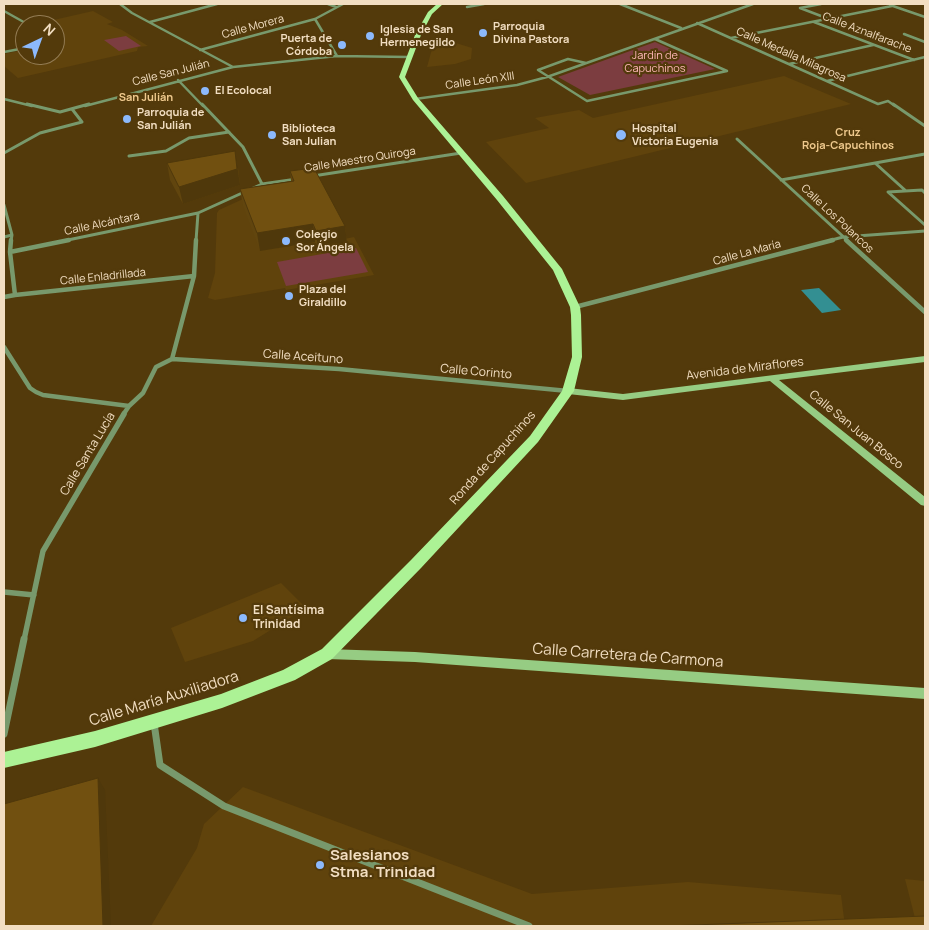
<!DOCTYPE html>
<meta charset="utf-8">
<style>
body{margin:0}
#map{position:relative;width:929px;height:930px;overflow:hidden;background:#533a0b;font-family:Manrope,sans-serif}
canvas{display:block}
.frame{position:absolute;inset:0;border:5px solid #f2dec2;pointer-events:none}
.north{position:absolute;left:15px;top:15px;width:50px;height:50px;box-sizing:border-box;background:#533a0b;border:1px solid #937c54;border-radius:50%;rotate:42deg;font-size:14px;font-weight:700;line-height:20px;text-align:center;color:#f2dec2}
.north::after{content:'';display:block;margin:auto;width:18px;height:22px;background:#8cb9fc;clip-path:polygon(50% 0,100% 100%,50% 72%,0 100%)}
</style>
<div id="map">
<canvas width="929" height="930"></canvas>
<div class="frame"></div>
<div class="north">N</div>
</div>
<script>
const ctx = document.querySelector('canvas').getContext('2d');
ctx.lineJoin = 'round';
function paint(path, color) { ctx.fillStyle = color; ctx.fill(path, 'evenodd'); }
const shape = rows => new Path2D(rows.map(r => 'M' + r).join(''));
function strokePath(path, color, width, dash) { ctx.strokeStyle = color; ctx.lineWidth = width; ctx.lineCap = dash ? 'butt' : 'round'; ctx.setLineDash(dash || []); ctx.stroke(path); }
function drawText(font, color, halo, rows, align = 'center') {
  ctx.font = font + ' Manrope,sans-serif'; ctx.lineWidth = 4.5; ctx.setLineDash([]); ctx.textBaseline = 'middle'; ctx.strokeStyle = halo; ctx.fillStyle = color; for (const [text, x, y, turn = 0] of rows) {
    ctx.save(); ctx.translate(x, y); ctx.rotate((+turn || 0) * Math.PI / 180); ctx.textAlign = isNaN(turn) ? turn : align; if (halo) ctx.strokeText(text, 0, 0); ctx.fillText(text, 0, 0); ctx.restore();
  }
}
paint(shape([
 [93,11,113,22,107,24,122,30,148,46,138,47,137,51,18,78,4,66,4,54,25,50,25,55,55,55,55,44,60,43,55,39,55,25,36,24],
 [445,43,456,43,472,48,471,59,455,64,427,67,432,49],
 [784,76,851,104,526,183,486,142,549,128,535,118,579,110,593,118],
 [254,194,344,239,354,237,374,275,286,290,285,288,215,300,208,298,215,273,217,213,219,210],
 [281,583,306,608,253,641,185,662,171,628],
 [243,787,532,894,688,882,841,895,845,926,151,926,197,848,204,824],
 [905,879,925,881,925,926,894,926,916,922]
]), '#60430c');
paint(shape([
 [126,36,141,46,119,51,104,40],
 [655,42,715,69,590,95,558,77],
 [356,248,368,272,286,286,277,262]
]), '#7c3d40');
paint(shape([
 [819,288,841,310,822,313,801,290]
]), '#338f92');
strokePath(shape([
 [120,4,132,13,233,67],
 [328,4,336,7],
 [620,4,681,28],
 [821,4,800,8,829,19],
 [890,5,925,17],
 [467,7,484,4],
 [4,11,29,25],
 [315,19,337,56],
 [150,22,217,4],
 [814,22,914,60],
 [697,23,878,104,888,101,895,106],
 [904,34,925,42],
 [731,38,892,6],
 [200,50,315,19,343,4],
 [4,52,25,48],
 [586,63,568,59,538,70,587,101,727,71,655,39],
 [789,64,873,45],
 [178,80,203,106],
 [827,81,925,57],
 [4,99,32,106],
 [415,99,517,85,547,77,753,4],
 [85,106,233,67,337,56,409,57]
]), '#78996c', 2.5);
strokePath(shape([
 [27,104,60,112,89,104],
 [202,104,243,147,262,184],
 [893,104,925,126],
 [737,139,848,241],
 [4,153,40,133,82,122,72,109],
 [129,156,166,151,189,138,229,132],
 [875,163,906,191],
 [313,176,461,153],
 [781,180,925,154],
 [925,193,922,190,888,192,925,225],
 [4,205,12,235],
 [4,237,12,235,11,241],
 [63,241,198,213],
 [196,241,198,213,262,184,297,179],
 [828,241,843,237,925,231]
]), '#78996c', 3);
strokePath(shape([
 [846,240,925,312],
 [10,252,69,240],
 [15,295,194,276],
 [4,297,15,295,10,252,11,240],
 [575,307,833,240],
 [4,347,30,388,36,392,43,395,129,406,123,415],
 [172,359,339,369,568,391],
 [129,406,143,393,156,367,172,359,194,276,196,240]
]), '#78996c', 4.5);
strokePath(shape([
 [4,592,34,595],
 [24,640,43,551,124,414]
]), '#78996c', 5.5);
strokePath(shape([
 [154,723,160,765,224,806,529,926],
 [4,734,24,639]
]), '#78996c', 7);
paint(shape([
 [925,356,925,362,779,380,925,497,925,506,921,505,770,381,623,400,568,394,563,391,568,388,623,394,925,356],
 [327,649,415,652,925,688,925,699,415,662,327,659,323,658,321,654,323,650,327,649]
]), '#96cc83');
paint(shape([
 [437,4,443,4,432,14,421,35,405,77,418,98,503,196,562,269,580,307,581,315,582,357,574,391,538,442,421,568,332,659,295,680,222,708,95,747,4,768,4,752,95,731,221,694,283,670,322,649,411,560,530,436,562,391,572,357,571,315,570,307,553,270,497,200,413,100,399,77,415,35,428,12,437,4]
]), '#acf295');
paint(shape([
 [167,163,238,168,240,185,183,204,170,180],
 [290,171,345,226,347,244,318,249,315,242,260,251,243,206,240,189,291,181]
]), '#61450e');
paint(shape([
 [4,10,6,17,4,17],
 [235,151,240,185,183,204,179,187],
 [313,224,315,242,260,251,257,233],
 [345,226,347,244,318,249,316,231],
 [98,778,105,790,111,926,103,926]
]), '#4f380b');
const building = shape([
 [235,151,237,169,179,187,167,163,235,151],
 [314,168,345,226,316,231,313,224,257,233,240,189,294,181,290,171,314,168],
 [98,778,103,926,4,926,4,804,98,778],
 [925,916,925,926,668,926,925,916]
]);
paint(building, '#715010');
strokePath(building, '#4f380b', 1);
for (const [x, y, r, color] of [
 [483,33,5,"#8cb9fc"],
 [370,36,5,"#8cb9fc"],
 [342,45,5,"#8cb9fc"],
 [205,91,5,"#8cb9fc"],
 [127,119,5,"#8cb9fc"],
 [272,135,5,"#8cb9fc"],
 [621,135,6,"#8cb9fc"],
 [286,241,5,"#8cb9fc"],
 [289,296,5,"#8cb9fc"],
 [243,618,5,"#8cb9fc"],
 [320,865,5,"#8cb9fc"]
]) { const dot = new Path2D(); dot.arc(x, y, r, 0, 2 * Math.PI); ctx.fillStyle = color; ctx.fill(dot); strokePath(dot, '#533a0b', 2); }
drawText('11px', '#f2dec2', '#533a0b', [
 ["Calle Morera",253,27,-15],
 ["Calle Aznalfarache",867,33,21],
 ["Calle Medalla Milagrosa",791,55,24],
 ["Calle San Julián",171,73,-14],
 ["Calle León XIII",480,81,-8],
 ["Calle Maestro Quiroga",360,160,-9],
 ["Calle Los Polancos",837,219,43],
 ["Calle Alcántara",102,224,-12],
 ["Calle La María",747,253,-15],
 ["Calle Enladrillada",103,277,-6]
]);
drawText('bold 11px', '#f2dec2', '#533a0b', [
 ["Parroquia",493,27],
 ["Divina Pastora",493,40],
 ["Iglesia de San",380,30],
 ["Hermenegildo",380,43],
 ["Puerta de",332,39,"right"],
 ["Córdoba",332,52,"right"],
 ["El Ecolocal",215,91],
 ["Parroquia de",137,113],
 ["San Julián",137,126],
 ["Biblioteca",282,129],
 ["San Julian",282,142],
 ["Hospital",632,129],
 ["Victoria Eugenia",632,142],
 ["Colegio",296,235],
 ["Sor Ángela",296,248],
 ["Plaza del",299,290],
 ["Giraldillo",299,303]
], 'left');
drawText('11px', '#ffb8b9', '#533a0b', [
 ["Jardín de",655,56],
 ["Capuchinos",655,69]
]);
drawText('bold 11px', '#efc98d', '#533a0b', [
 ["San Julián",146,98],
 ["Cruz",848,133],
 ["Roja-Capuchinos",848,146]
]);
drawText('12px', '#f2dec2', '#533a0b', [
 ["Calle Aceituno",303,357,4],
 ["Avenida de Miraflores",745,369,-7],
 ["Calle Corinto",476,372,5],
 ["Calle San Juan Bosco",856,430,39],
 ["Calle Santa Lucía",88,454,-59],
 ["Ronda de Capuchinos",493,458,-48]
]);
drawText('bold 12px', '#f2dec2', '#533a0b', [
 ["EI Santísima",253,611],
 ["Trinidad",253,625]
], 'left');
drawText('15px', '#f2dec2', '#533a0b', [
 ["Calle Carretera de Carmona",628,656,4],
 ["Calle María Auxiliadora",164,699,-17]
]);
drawText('bold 15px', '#f2dec2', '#533a0b', [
 ["Salesianos",330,856],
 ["Stma. Trinidad",330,873]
], 'left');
</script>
